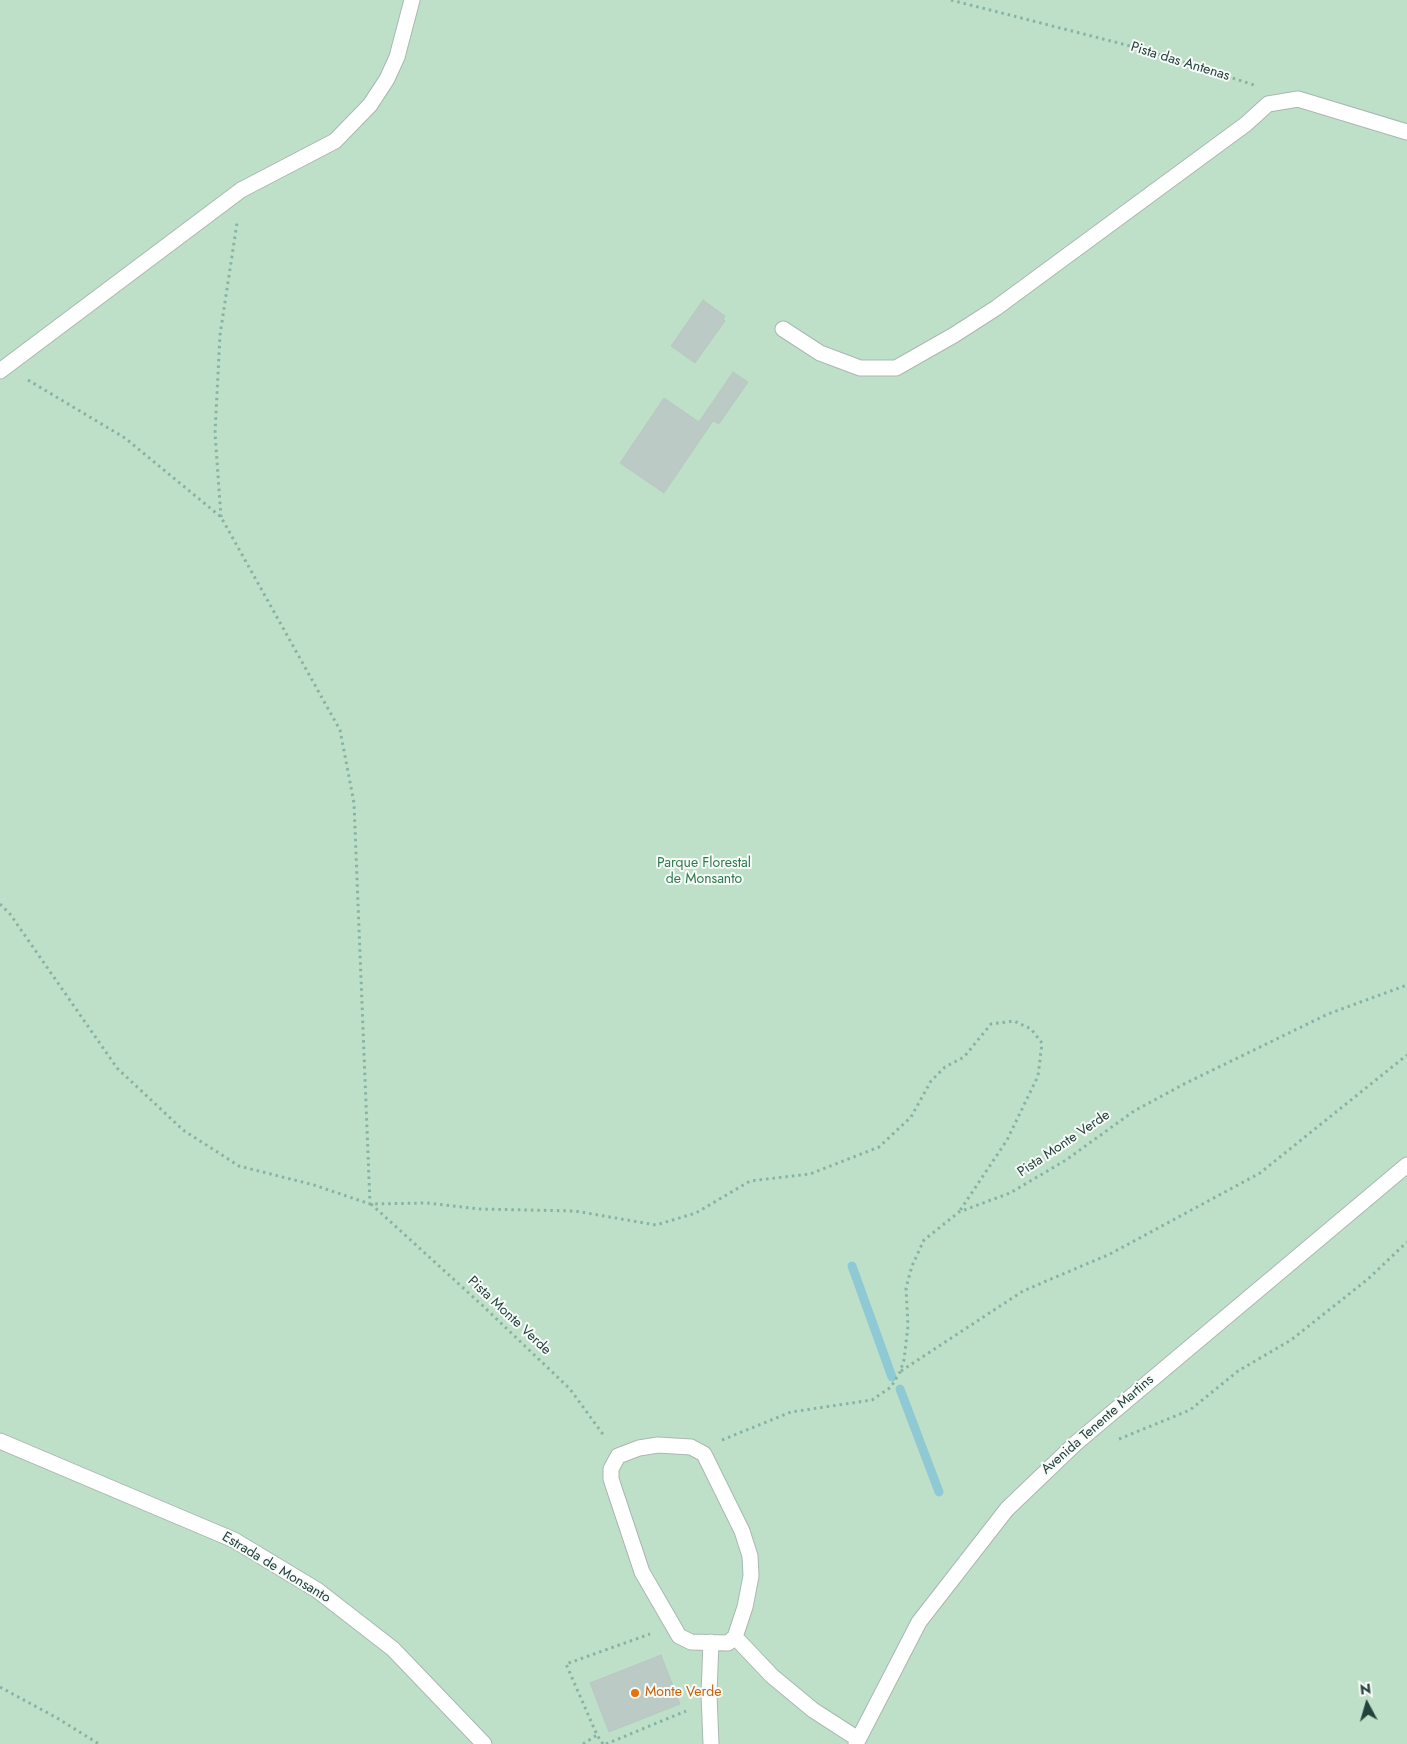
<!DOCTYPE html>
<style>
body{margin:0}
#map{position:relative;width:1407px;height:1744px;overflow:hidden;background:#e6efeb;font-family:Jost,sans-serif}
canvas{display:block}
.north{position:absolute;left:1342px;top:1679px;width:50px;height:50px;-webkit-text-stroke:4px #f7fbf9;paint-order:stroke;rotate:354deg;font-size:14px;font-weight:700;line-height:20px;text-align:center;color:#24423a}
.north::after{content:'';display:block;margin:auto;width:18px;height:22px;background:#24423a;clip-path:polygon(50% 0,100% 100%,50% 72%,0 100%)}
</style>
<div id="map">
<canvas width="1407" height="1744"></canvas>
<div class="north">N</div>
</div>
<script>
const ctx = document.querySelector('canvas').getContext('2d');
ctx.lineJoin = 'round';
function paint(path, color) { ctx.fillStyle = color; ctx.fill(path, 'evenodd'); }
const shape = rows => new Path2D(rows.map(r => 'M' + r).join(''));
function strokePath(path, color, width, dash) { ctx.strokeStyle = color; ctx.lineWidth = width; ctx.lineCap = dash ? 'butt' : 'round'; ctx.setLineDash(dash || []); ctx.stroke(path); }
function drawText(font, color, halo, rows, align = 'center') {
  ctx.font = font + ' Jost,sans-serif'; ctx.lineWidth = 4; ctx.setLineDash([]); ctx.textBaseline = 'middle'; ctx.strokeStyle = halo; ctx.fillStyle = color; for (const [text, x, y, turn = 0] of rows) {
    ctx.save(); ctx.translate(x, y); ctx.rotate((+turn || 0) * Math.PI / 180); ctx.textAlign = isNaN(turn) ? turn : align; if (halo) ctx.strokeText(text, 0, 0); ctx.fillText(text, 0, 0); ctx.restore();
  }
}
paint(shape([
 [0,0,1407,0,1407,1744,0,1744]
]), '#bfe0c8');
strokePath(shape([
 [852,1266,892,1377],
 [900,1389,939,1492]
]), '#8ec9d4', 9);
const building = shape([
 [703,300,725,316,723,319,725,321,695,363,671,346,703,300],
 [733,372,748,382,719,424,713,421,664,493,620,463,664,398,699,422,733,372],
 [661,1655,680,1704,609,1732,590,1683,661,1655]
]);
paint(building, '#bbcac4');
strokePath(building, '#b8c9c2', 1);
const minor = shape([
 [783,329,820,353,860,368,896,368,954,335,996,308,1246,124,1268,104,1298,99,1407,132],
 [0,371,241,190,335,141,370,105,387,79,397,57,412,0],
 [0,1441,234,1540,317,1590,393,1649,484,1744],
 [658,1445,691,1447,704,1454,742,1531,750,1556,751,1576,745,1607,735,1637,728,1643,691,1642,679,1636,642,1572,611,1479,611,1469,618,1456,639,1448,658,1445],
 [735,1637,772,1676,813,1710,858,1739],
 [711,1744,709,1694,711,1642],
 [856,1744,919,1622,1007,1509,1076,1443,1407,1165]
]);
strokePath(minor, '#a8b8b2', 17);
strokePath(shape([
 [951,0,1142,49,1254,85],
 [28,380,125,438,221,517,340,730,354,803,370,1204],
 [221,517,215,433,220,335,237,223],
 [0,904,10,914,117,1068,183,1130,239,1166,314,1185,370,1204,427,1203,479,1209,575,1211,656,1225,696,1213,750,1181,810,1174,879,1147,911,1117,931,1081,945,1067,964,1057,991,1024,1014,1021,1031,1029,1042,1043,1038,1076,1007,1140,959,1212],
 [371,1204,483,1306,570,1389,605,1437],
 [901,1371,1023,1291,1110,1254,1260,1173,1407,1055],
 [1119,1439,1190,1410,1238,1371,1291,1340,1368,1279,1407,1242],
 [722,1440,791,1412,872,1400,891,1387,900,1372,904,1360,908,1326,906,1288,912,1266,924,1240,959,1212,1010,1193,1066,1160,1134,1111,1186,1083,1328,1014,1407,985],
 [0,1687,57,1718,99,1744],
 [583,1744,597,1735],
 [603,1744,597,1735,566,1664,650,1634],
 [606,1744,686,1711]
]), '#86b3a5', 3, [2.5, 4]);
strokePath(minor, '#fff', 15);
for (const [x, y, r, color] of [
 [635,1693,5,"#e8710a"]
]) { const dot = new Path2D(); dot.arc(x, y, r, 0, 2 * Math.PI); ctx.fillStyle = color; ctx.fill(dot); strokePath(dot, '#f7fbf9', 2); }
drawText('14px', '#24423a', '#f7fbf9', [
 ["Pista das Antenas",1180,62,17],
 ["Pista Monte Verde",1064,1144,-34],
 ["Pista Monte Verde",509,1316,43],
 ["Avenida Tenente Martins",1098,1425,-41],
 ["Estrada de Monsanto",276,1568,31]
]);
drawText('14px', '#2d7a4b', '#f7fbf9', [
 ["Parque Florestal",704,864],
 ["de Monsanto",704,880]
]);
drawText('14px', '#c56008', '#f7fbf9', [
 ["Monte Verde",645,1693]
], 'left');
</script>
